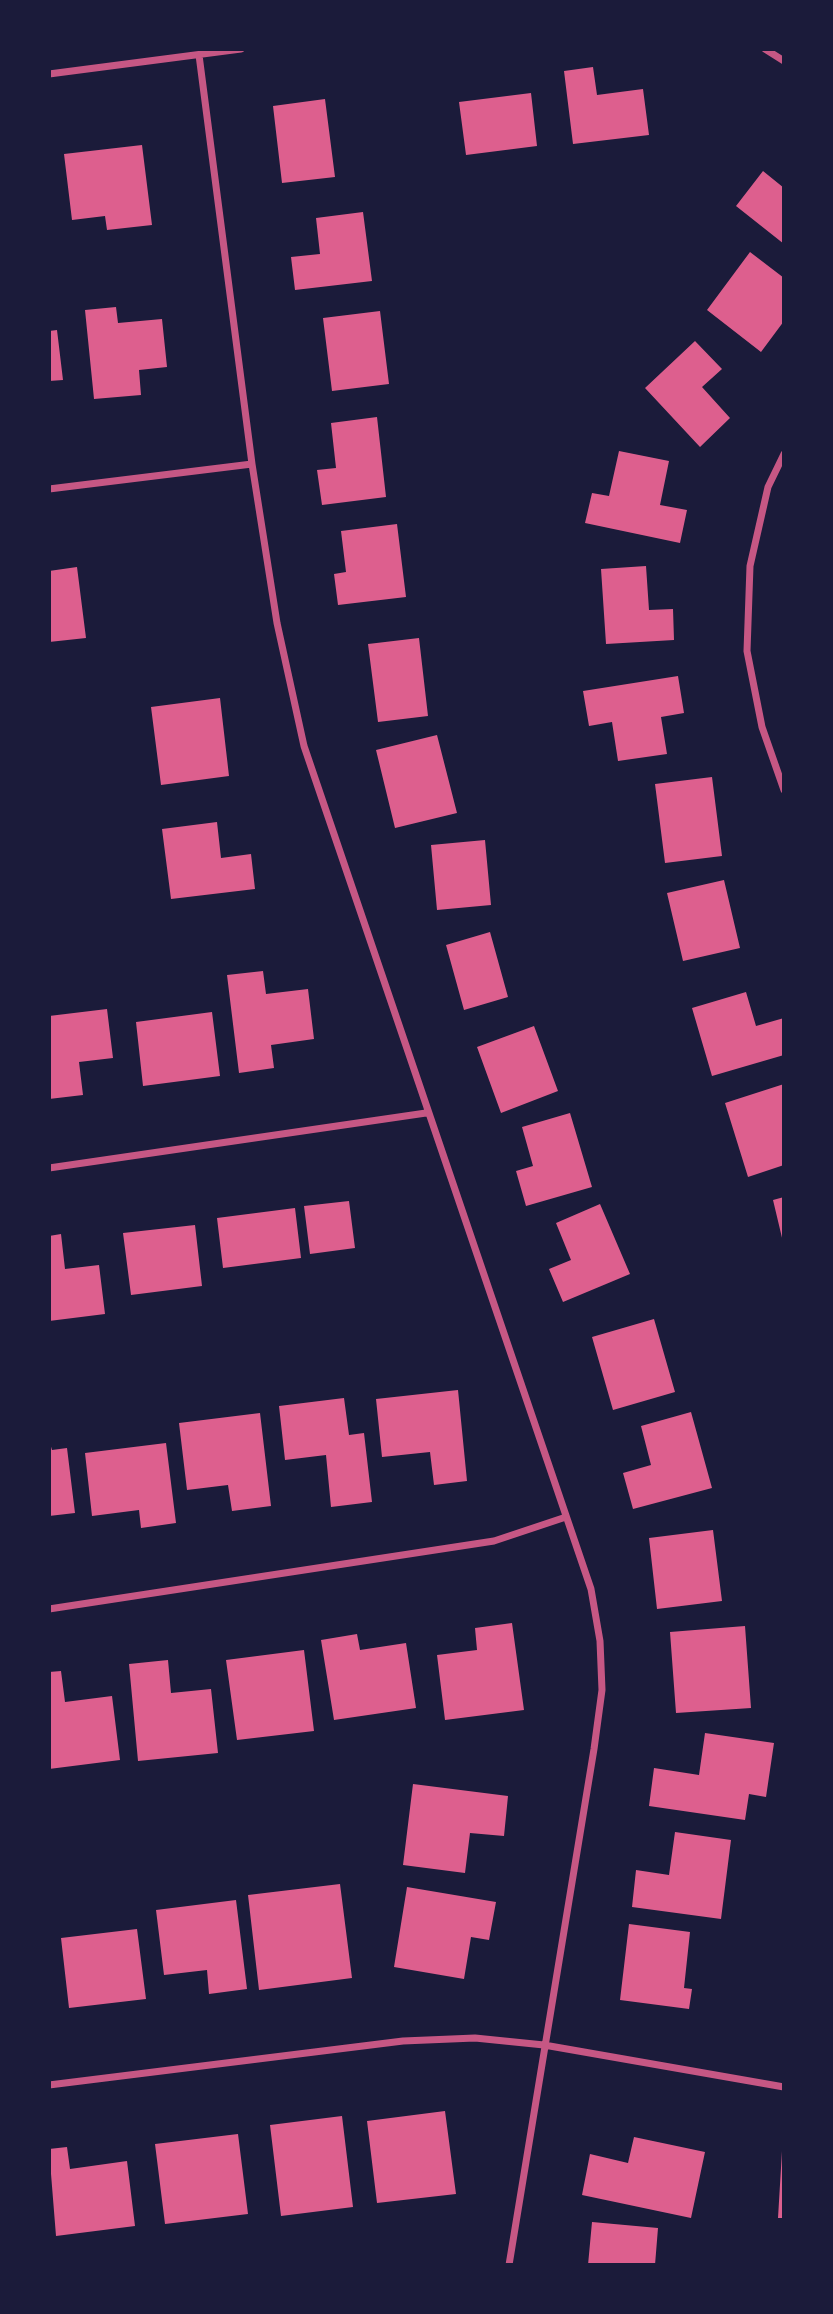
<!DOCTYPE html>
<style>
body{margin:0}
#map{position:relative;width:833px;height:2314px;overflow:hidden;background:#1b1b3a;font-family:Overpass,sans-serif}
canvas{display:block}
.frame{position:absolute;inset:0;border:51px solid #1b1b3a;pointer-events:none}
</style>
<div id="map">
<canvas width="833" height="2314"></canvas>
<div class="frame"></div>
</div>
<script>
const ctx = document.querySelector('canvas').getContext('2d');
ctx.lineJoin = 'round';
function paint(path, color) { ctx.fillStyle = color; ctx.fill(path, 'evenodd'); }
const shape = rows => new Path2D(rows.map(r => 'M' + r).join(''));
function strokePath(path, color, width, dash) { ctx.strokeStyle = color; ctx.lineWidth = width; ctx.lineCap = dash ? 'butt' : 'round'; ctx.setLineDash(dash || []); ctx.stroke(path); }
paint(shape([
 [593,67,597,95,643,89,649,135,573,144,564,71],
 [531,93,537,146,466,155,459,102],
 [325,99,335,177,282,183,273,106],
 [142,145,152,225,107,230,105,216,72,220,64,154],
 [763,171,784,188,784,244,736,206],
 [363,212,372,281,295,290,291,257,320,254,316,218],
 [750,252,784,278,784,321,761,352,707,310],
 [116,307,118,323,162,319,167,367,139,370,141,395,94,399,85,310],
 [380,311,389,384,332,391,323,318],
 [57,330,63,380,49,381,49,331],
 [695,341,722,369,702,387,730,418,700,447,645,388],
 [377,417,386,497,322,505,317,470,336,468,331,423],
 [619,451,669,461,660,505,687,510,680,543,585,523,592,493,609,496],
 [397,524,406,597,338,605,334,574,346,572,341,531],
 [646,566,649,610,673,609,674,640,606,644,601,569],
 [77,567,86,638,49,642,49,571],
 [419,638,428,716,378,722,368,644],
 [678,676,684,713,661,717,667,754,618,761,612,722,589,726,583,691],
 [220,698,229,776,161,785,151,707],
 [437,735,457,813,395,828,376,750],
 [712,777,722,856,665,863,655,784],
 [217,822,221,858,251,854,255,889,171,899,162,829],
 [485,840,491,905,437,910,431,845],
 [724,880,740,948,683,961,667,893],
 [490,932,508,997,464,1010,446,945],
 [263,971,266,994,308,989,314,1039,271,1045,274,1068,239,1073,227,975],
 [746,992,756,1026,784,1018,784,1055,712,1076,692,1008],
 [107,1009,113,1058,79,1062,83,1095,49,1099,49,1016],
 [212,1012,220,1076,143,1086,136,1022],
 [534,1026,558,1091,501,1113,477,1047],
 [784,1084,784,1165,748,1177,725,1103],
 [570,1113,592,1187,526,1206,516,1171,533,1166,522,1127],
 [784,1197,784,1242,783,1242,773,1200],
 [349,1201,355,1248,310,1254,304,1206],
 [600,1204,630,1274,563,1302,549,1269,571,1260,556,1223],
 [295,1208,301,1258,223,1268,217,1218],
 [195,1225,202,1286,131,1295,123,1233],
 [61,1234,65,1269,99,1265,105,1314,49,1321,49,1236],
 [654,1319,675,1392,613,1410,592,1337],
 [458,1390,467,1481,434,1485,430,1452,382,1457,376,1399],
 [344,1398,349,1435,364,1433,372,1502,331,1507,326,1455,285,1460,279,1406],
 [691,1412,712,1488,633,1509,623,1473,651,1465,641,1426],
 [260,1413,271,1506,232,1511,228,1485,187,1490,179,1423],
 [49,1440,52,1450,67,1448,75,1513,49,1516],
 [166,1443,176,1523,141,1528,139,1510,92,1516,85,1453],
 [713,1530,722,1601,657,1609,649,1538],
 [512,1623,524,1710,445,1720,437,1655,477,1650,475,1628],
 [745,1626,751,1708,676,1713,670,1632],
 [357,1634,360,1650,406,1643,416,1708,334,1720,321,1640],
 [304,1650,314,1731,237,1740,226,1660],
 [168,1660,171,1693,211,1689,218,1753,138,1761,129,1664],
 [61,1671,65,1702,112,1696,120,1760,49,1769,49,1672],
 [705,1733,774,1743,766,1797,749,1794,745,1820,649,1806,654,1768,699,1775],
 [413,1784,508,1796,504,1836,470,1833,465,1873,403,1865],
 [675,1832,731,1840,721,1919,632,1907,636,1870,669,1875],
 [340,1884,352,1978,259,1990,248,1895],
 [407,1887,496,1902,489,1940,471,1937,464,1979,394,1967],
 [236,1900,247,1989,209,1994,207,1970,164,1975,156,1910],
 [629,1924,690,1932,684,1988,692,1989,689,2009,620,2000],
 [137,1929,146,1999,69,2008,61,1938],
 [445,2111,456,2194,377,2203,367,2121],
 [342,2116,353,2207,281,2216,270,2125],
 [238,2134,248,2214,165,2224,155,2144],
 [634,2137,705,2152,691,2218,582,2195,590,2154,628,2163],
 [67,2147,70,2169,127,2161,135,2226,56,2236,49,2149],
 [782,2151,784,2151,784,2218,778,2218],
 [592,2222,658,2228,655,2265,588,2265]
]), '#dd5f8e');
strokePath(shape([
 [765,49,784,61],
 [199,55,252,464,277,623,304,746,591,1589,600,1641,602,1690,594,1749,509,2265],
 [49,74,241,49],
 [784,454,768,487,750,566,747,651,762,727,784,790],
 [49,489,252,464],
 [49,1168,426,1113],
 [49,1609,494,1541,566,1517],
 [49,2085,403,2041,475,2038,544,2045,784,2087]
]), '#c65784', 7);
</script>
